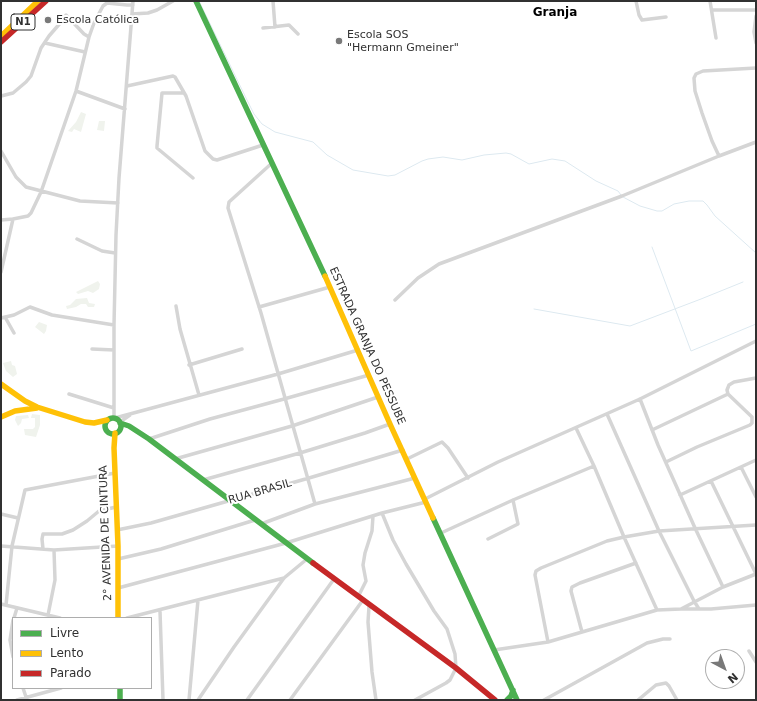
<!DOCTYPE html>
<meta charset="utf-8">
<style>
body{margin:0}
#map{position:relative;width:757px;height:701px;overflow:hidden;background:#fff;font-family:"DejaVu Sans",sans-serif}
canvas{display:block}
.frame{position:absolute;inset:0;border:2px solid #313131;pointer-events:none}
.legend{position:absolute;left:12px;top:617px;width:140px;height:72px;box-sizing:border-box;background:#fff;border:1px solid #adadad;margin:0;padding:5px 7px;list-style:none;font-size:12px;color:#313131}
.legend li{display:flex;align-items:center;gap:8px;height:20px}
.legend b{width:20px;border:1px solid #adadad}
.north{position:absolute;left:705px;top:649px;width:40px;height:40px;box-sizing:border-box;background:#fff;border:1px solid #adadad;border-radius:50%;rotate:139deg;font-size:11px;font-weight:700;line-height:16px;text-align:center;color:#313131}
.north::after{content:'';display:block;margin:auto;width:14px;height:18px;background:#797979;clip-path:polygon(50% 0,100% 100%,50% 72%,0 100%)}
</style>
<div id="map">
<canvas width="757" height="701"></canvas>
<div class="frame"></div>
<ul class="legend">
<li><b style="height:5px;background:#4caf50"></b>Livre</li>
<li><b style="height:5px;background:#ffc107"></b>Lento</li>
<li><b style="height:5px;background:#c62828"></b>Parado</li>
</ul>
<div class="north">N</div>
</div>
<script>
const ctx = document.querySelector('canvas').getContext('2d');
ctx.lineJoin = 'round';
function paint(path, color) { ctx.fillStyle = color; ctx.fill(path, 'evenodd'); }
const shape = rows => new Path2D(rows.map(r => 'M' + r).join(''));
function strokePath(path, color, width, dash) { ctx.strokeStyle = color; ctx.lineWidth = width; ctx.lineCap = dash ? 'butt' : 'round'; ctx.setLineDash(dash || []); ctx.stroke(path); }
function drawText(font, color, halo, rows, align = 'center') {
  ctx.font = font + ' "DejaVu Sans",sans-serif'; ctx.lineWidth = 4; ctx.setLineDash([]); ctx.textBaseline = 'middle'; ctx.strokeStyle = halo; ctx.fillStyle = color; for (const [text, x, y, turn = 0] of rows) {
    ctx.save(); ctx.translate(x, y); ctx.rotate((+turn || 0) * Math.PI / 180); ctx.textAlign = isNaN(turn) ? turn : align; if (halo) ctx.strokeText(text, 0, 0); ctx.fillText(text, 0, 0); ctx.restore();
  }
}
paint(shape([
 [81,112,86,114,81,132,74,129,72,132,68,131,76,122],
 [99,121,105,121,104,131,97,130],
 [98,281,100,284,99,289,93,293,88,291,78,294,76,292],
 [87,298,89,303,95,304,94,307,88,307,86,304,81,304,76,307,67,309,66,306,70,305,76,299],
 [39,322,47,325,46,331,44,334,35,327],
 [11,361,12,365,15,366,17,374,13,377,6,371,3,363],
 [32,414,40,415,40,425,36,437,25,435,24,429,33,429,35,427,35,418,31,418],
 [28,415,29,418,22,419,21,423,18,426,15,420,16,416]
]), '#f0f3ed');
strokePath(shape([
 [199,1,247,100,254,114,262,124,275,132,313,142,327,155,353,170,388,176,395,175,422,161,428,159,443,157,462,160,484,155,506,153,511,154,529,164,552,159,565,161,596,181,618,191,621,195],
 [623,197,640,206,657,211,662,211,674,204,689,201,703,201,707,205,715,216,756,253],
 [652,247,691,351,756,324],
 [534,309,630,326,701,299,743,282]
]), '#dde9f0', 1);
strokePath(shape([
 [273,1,275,27],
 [636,1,639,15,642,20,666,17],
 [710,1,716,38],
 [712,10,756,10],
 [132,14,148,13,157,10,173,1],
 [66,15,84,34,89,37],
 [756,16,754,32,756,43],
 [263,28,289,25,298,34],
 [45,43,85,52],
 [127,86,173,76,175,77,186,96,205,151,213,159,217,160,263,145],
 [76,91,125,109],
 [184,93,162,93,157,146,157,148,193,178],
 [1,96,13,93,26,82,31,76,41,48,49,36,62,21],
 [1,151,16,177,26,187,80,201,118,203],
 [719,156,712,141,702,113,695,91,694,78,696,74,703,71,756,68],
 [272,163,229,202,228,208,261,313,315,504],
 [1,220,13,219],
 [77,239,102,251,115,253],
 [1,272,13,219,28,216,31,213,41,192,76,91,89,37,94,23,103,6,107,3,127,5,133,5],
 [395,300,418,278,439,264,622,196,719,156,756,142],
 [176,306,180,329,199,395],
 [259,307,330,287],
 [5,317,14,333],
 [1,318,14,315,30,307,52,315,114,325],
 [92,349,114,350],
 [189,365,242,349],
 [69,394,114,408],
 [640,399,658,445,695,528,723,587],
 [607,414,659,531,694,601,699,609],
 [114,418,114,325,116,235,119,178,133,1],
 [115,418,278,374,358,350],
 [120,422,130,415],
 [652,430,728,394],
 [149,439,210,419,284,399,369,375],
 [175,459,292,426,378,397],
 [407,459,442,442,448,448,468,478],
 [666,462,697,447,750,425,752,423,752,417,728,394,727,390,729,385,734,382,756,378],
 [594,466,624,537,657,610],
 [741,467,756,497],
 [203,480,300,453,365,433,390,424],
 [711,481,756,574],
 [680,495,756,460],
 [425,499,498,462,640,399,756,341],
 [382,513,393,540,406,564,434,611,447,629,455,654,456,668,450,680,446,683,415,700],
 [1,514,18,518],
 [261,524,315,504,415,478],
 [117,530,151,523,309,478,403,450],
 [441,533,513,500,594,466,576,428],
 [488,539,518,524,513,500],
 [1,546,54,550,118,546],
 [43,549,42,539,43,534,62,534,73,530,87,521,99,511,116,507],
 [118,559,161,549,255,520],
 [118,588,286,543,382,513,426,502],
 [358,597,366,581,363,565,365,553,372,531,373,516],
 [1,604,60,618],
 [6,605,12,546,25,490,115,473],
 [369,606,368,622,372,672,376,700],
 [681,609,723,587,756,574],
 [160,611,163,700],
 [48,615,55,580,54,550],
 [14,618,17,608],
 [127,618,284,578],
 [13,620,10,640,13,657],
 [582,632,571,591,572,587,580,583,636,563],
 [548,642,535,575,536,571,541,568,607,541,624,537,659,531,756,525],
 [494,650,548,642,657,610,681,609,711,609,756,605],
 [749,651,756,662],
 [23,688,27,700],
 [17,700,61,688],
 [189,700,198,600],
 [198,700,234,647,284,578,307,559],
 [247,700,334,579],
 [290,700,363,600],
 [544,700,647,643,663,639,670,639],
 [638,700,656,685,666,683,669,686,677,700]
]), '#d5d5d5', 3.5);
strokePath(shape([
 [196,1,325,276],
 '105 426a8 8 0 1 1 16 0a8 8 0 1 1-16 0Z',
 [120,423,129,426,149,439,313,563],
 [433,518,517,700],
 [120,688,120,700],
 [507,700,511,696,513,690]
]), '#4caf50', 5.5);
strokePath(shape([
 [1,36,38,1],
 [325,276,390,424,433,518],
 [1,384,25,401,37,407,85,422,94,423,107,420],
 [1,417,15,411,37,408],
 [115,433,114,448,118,546,118,618]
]), '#ffc107', 5.5);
strokePath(shape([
 [1,42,46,1],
 [313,563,456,668,495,700]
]), '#c62828', 5.5);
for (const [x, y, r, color] of [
 [48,20,4,"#797979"],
 [339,41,4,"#797979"]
]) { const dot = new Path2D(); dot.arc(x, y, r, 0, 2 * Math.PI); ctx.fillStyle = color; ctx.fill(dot); strokePath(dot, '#fff', 1.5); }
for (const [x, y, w] of [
 [23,22,24]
]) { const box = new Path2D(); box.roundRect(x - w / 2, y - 8, w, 16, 3); ctx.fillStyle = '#fff'; ctx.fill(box); strokePath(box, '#313131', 1); }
drawText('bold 10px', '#313131', null, [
 ["N1",23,22]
]);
drawText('11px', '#313131', '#fff', [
 ["Escola Católica",56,20],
 ["Escola SOS",347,35],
 ["\"Hermann Gmeiner\"",347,48]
], 'left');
drawText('11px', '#313131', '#fff', [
 ["ESTRADA GRANJA DO PESSUBE",367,346,66],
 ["RUA BRASIL",260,492,-16],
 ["2° AVENIDA DE CINTURA",106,533,-92]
]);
drawText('bold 12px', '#000', '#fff', [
 ["Granja",555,13]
]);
</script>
